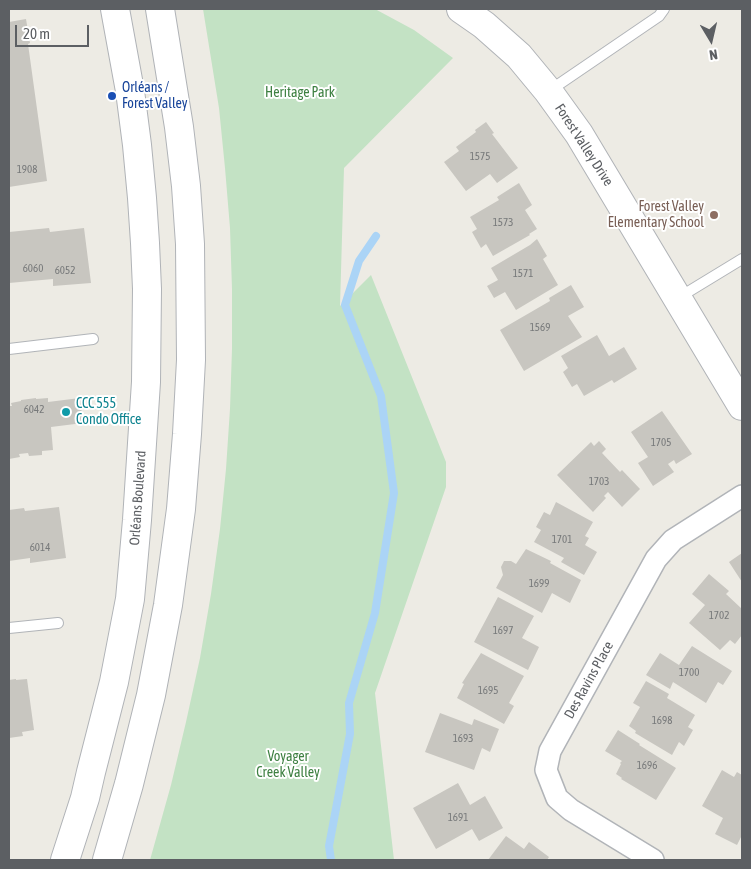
<!DOCTYPE html>
<meta charset="utf-8">
<style>
body{margin:0}
#map{position:relative;width:751px;height:869px;overflow:hidden;background:#edebe4;font-family:"Asap Condensed",sans-serif}
canvas{display:block}
.frame{position:absolute;inset:0;border:10px solid #5c5f63;pointer-events:none}
.north{position:absolute;left:686px;top:15px;width:50px;height:50px;-webkit-text-stroke:4px #fff;paint-order:stroke;rotate:171deg;font-size:14px;font-weight:700;line-height:20px;text-align:center;color:#5c5f63}
.north::after{content:'';display:block;margin:auto;width:18px;height:22px;background:#5c5f63;clip-path:polygon(50% 0,100% 100%,50% 72%,0 100%)}
.scale{position:absolute;left:15px;top:25px;width:74px;height:22px;box-sizing:border-box;border:2px solid #5c5f63;border-top:0;padding-left:6px;font-size:15px;line-height:18px;white-space:nowrap;color:#5c5f63;-webkit-text-stroke:4px #fff;paint-order:stroke}
</style>
<div id="map">
<canvas width="751" height="869"></canvas>
<div class="frame"></div>
<div class="north">N</div>
<div class="scale">20 m</div>
</div>
<script>
const ctx = document.querySelector('canvas').getContext('2d');
ctx.lineJoin = 'round';
function paint(path, color) { ctx.fillStyle = color; ctx.fill(path, 'evenodd'); }
const shape = rows => new Path2D(rows.map(r => 'M' + r).join(''));
function strokePath(path, color, width, dash) { ctx.strokeStyle = color; ctx.lineWidth = width; ctx.lineCap = dash ? 'butt' : 'round'; ctx.setLineDash(dash || []); ctx.stroke(path); }
function drawText(font, color, halo, rows, align = 'center') {
  ctx.font = font + ' "Asap Condensed",sans-serif'; ctx.lineWidth = 4; ctx.setLineDash([]); ctx.textBaseline = 'middle'; ctx.strokeStyle = halo; ctx.fillStyle = color; for (const [text, x, y, turn = 0] of rows) {
    ctx.save(); ctx.translate(x, y); ctx.rotate((+turn || 0) * Math.PI / 180); ctx.textAlign = isNaN(turn) ? turn : align; if (halo) ctx.strokeText(text, 0, 0); ctx.fillText(text, 0, 0); ctx.restore();
  }
}
paint(shape([
 [203,9,375,9,414,30,453,58,344,168,340,306,371,275,446,462,446,487,375,693,394,860,150,860,171,785,186,722,200,658,211,594,220,529,226,469,230,409,232,349,232,289,230,228,225,168,219,108]
]), '#c3e2c4');
strokePath(shape([
 [331,860,329,846,350,734,349,703,375,613,394,493,381,396,345,305,359,261,376,236]
]), '#abd4f6', 8);
paint(shape([
 [26,19,30,43,28,44,47,181,9,187,9,22],
 [486,122,494,133,492,134,518,168,497,183,490,174,466,191,444,162,459,151,456,147,476,132,475,130],
 [519,183,532,205,525,210,537,229,529,234,530,235,493,256,486,244,481,248,472,232,477,229,470,217,499,200,497,197],
 [49,228,50,232,84,228,91,283,53,286,53,279,9,283,9,232],
 [537,239,547,256,543,259,558,285,516,310,505,292,494,298,487,286,498,280,491,268,530,245],
 [571,285,584,307,568,316,582,337,524,371,500,330,550,301,549,298],
 [597,335,609,356,624,347,637,369,614,383,612,380,584,396,577,384,572,387,563,372,568,368,561,356],
 [36,398,36,399,48,398,48,402,80,398,83,423,51,427,53,450,42,451,42,455,29,456,28,453,19,454,20,457,9,459,9,406,12,406,11,403,21,401,21,400],
 [662,411,692,454,676,464,674,460,668,464,674,472,653,486,638,463,648,457,631,432],
 [599,441,606,449,602,453,620,472,622,470,640,489,622,507,608,492,604,496,606,498,593,512,557,475,591,442,594,446],
 [556,502,593,522,585,536,589,538,585,545,597,552,584,575,561,562,564,558,534,542,541,530,536,527,544,512,550,515],
 [59,507,66,558,30,563,30,558,9,561,9,510,24,508,25,511],
 [526,549,551,561,550,563,581,580,570,603,552,593,542,613,496,588,503,575,501,567,504,561,511,561,516,564],
 [742,553,742,582,729,562],
 [709,574,729,591,726,594,742,609,742,626,741,627,742,628,742,635,735,644,730,640,720,650,689,623,705,605,692,594],
 [498,597,534,616,522,638,539,647,528,670,474,642],
 [692,646,732,671,723,685,718,682,706,703,673,682,670,689,646,675,660,653,679,665],
 [481,653,524,676,509,703,514,706,504,724,457,698,464,684,462,683],
 [16,679,16,680,27,679,34,730,22,732,23,736,9,738,9,680],
 [646,681,669,694,667,698,695,715,688,727,693,730,684,746,679,742,672,755,635,733,636,731,629,726,640,707,633,703],
 [440,713,472,725,474,719,499,729,490,752,482,748,474,770,425,752],
 [618,730,640,744,639,745,676,768,656,800,621,779,622,778,616,774,621,764,620,763,622,761,605,751],
 [722,770,734,777,737,772,742,775,742,835,737,845,715,834,723,818,702,806],
 [458,783,470,805,485,796,503,828,479,841,472,829,436,849,413,808],
 [506,836,524,849,529,842,549,857,547,860,488,860]
]), '#c8c6c0');
const lane = shape([
 [549,91,659,16,664,9],
 [678,298,742,259],
 [9,349,93,339],
 [9,628,58,623]
]);
const street = shape([
 [653,860,571,810,557,798,546,770,550,751,656,559,673,540,742,496]
]);
const secondary = shape([
 [461,9,484,25,519,56,548,91,579,134,742,406],
 [65,860,85,798,91,772,114,682,130,599,137,520,146,382,147,289,145,243,142,198,137,145,130,91,115,9],
 [107,860,129,784,151,695,168,605,181,509,187,434,191,360,190,244,186,186,179,127,160,9]
]);
strokePath(lane, '#b1b4b8', 12);
strokePath(street, '#b1b4b8', 24);
strokePath(secondary, '#b0b3b7', 30);
strokePath(lane, '#fff', 10);
strokePath(street, '#fff', 21);
strokePath(secondary, '#fff', 28);
for (const [x, y, r, color] of [
 [112,96,5,"#1a4fb4"],
 [714,215,5,"#8d6e63"],
 [66,412,5,"#0f9aa8"]
]) { const dot = new Path2D(); dot.arc(x, y, r, 0, 2 * Math.PI); ctx.fillStyle = color; ctx.fill(dot); strokePath(dot, '#fff', 2); }
drawText('11px', '#77797a', null, [
 ["1575",480,157],
 ["1908",27,170],
 ["1573",503,223],
 ["6060",33,269],
 ["6052",65,271],
 ["1571",523,274],
 ["1569",540,328],
 ["6042",34,410],
 ["1705",661,443],
 ["1703",599,482],
 ["1701",562,540],
 ["6014",40,548],
 ["1699",539,584],
 ["1702",719,616],
 ["1697",503,631],
 ["1700",689,673],
 ["1695",488,691],
 ["1698",662,721],
 ["1693",463,739],
 ["1696",647,766],
 ["1691",458,818]
]);
drawText('14px', '#164399', '#fff', [
 ["Orléans /",122,88],
 ["Forest Valley",122,104]
], 'left');
drawText('14px', '#3e8042', '#fff', [
 ["Heritage Park",300,93],
 ["Voyager",288,757],
 ["Creek Valley",288,773]
]);
drawText('14px', '#5c5f63', '#fff', [
 ["Forest Valley Drive",584,145,57],
 ["Orléans Boulevard",138,498,-86],
 ["Des Ravins Place",589,680,-61]
]);
drawText('14px', '#785e54', '#fff', [
 ["Forest Valley",704,207],
 ["Elementary School",704,223]
], 'right');
drawText('14px', '#0d838f', '#fff', [
 ["CCC 555",76,404],
 ["Condo Office",76,420]
], 'left');
</script>
